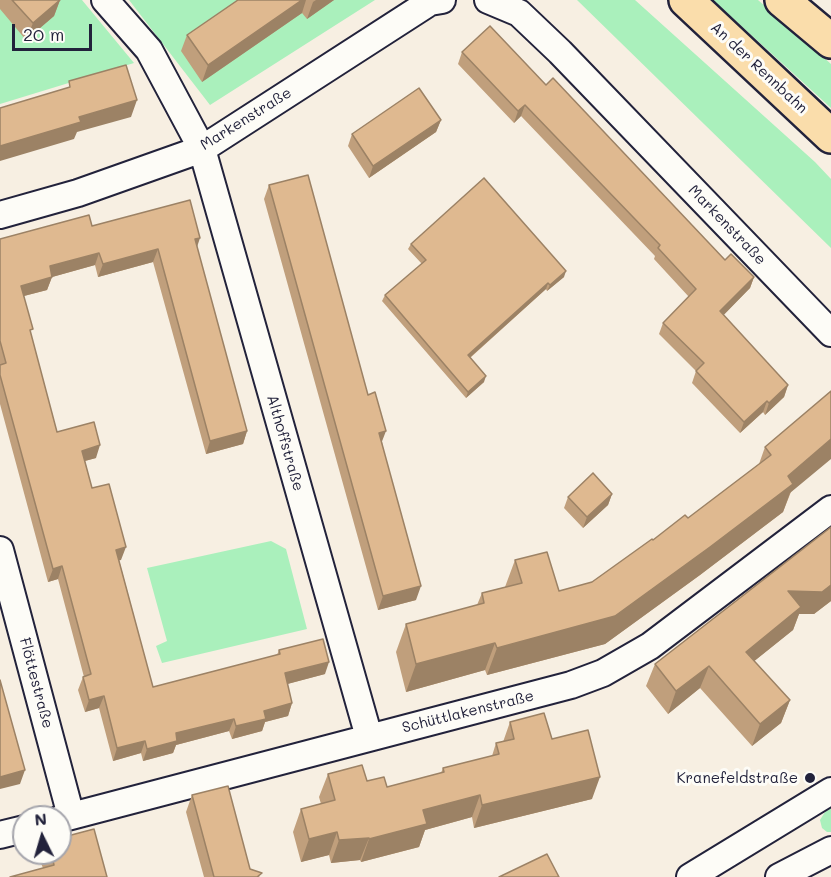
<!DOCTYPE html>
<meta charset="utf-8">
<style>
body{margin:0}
#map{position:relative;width:831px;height:877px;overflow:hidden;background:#f7efe2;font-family:Mali,sans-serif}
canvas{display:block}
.north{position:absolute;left:12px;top:805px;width:60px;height:60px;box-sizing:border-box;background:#fdfcf7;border:2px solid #a5a5ac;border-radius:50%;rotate:355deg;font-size:16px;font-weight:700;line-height:24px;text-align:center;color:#22223b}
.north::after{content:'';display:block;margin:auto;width:21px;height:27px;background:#22223b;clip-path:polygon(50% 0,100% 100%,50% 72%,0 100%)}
.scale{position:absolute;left:12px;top:24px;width:80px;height:27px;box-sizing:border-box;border:3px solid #22223b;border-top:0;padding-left:8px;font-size:18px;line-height:21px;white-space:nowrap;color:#22223b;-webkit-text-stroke:4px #fdfcf7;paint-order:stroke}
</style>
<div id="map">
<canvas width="831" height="877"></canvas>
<div class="north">N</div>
<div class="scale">20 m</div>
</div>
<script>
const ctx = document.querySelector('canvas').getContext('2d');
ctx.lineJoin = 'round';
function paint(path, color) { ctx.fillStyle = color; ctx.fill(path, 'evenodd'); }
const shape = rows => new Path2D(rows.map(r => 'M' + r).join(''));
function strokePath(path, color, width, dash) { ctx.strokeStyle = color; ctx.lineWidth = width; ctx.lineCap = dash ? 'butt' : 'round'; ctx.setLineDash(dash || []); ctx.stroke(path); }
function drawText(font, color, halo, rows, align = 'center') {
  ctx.font = font + ' Mali,sans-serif'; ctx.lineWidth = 6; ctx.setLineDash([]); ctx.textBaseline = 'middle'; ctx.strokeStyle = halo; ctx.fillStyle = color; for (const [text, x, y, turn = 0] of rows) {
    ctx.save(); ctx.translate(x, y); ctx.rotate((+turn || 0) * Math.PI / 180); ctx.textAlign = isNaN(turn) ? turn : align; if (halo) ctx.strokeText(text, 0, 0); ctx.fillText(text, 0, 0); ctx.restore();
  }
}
paint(shape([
 [0,0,82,0,134,63,0,104],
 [129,0,375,0,210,105],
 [577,0,635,0,815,162,831,179,831,248],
 [713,0,758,0,831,64,831,108],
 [271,541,286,549,307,629,162,663,156,646,167,641,147,568],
 [831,808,831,832,827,832,822,828,820,820,825,812]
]), '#aaf0bc');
const minor = shape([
 [105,0,149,50,202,149,369,737],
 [488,0,519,13,560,52,831,333],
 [0,215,78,193,202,149,430,2,442,0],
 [0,550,71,816],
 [60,819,571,685,603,673,650,646,831,509],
 [0,835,24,829],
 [690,877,831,791],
 [779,877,831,850]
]);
const major = shape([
 [686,0,831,136],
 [782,0,831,41]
]);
strokePath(minor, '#22223b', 30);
strokePath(major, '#22223b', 38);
strokePath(minor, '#fdfcf7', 26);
strokePath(major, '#faddab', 33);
paint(shape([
 [0,0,60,0,54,16,26,40,0,9],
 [238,0,334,0,307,19,302,13,202,82,181,51,187,35],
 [462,52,546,85,725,260,754,277,750,288,723,315,788,385,784,397,765,415,763,412,740,433,692,383,696,371,659,334,663,323,689,297,654,259,655,256,521,116,514,123,458,64],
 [441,120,436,132,369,178,348,146,352,134],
 [269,185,368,395,382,442,416,600,378,610,264,199],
 [92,226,197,247,247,431,243,444,206,454,153,262,98,277,95,265,52,277,47,290,24,296,31,335,57,432,96,458,85,461,92,488,121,560,119,560,153,687,277,655,279,650,325,674,287,684,292,703,288,716,265,722,262,731,232,739,229,731,176,745,173,753,143,761,141,753,113,761,99,708,85,712,78,690,83,677,84,677,58,579,48,582,0,404,0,239],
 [411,244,564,277,547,291,546,289,470,358,484,382,466,398,382,301,385,295,422,264,408,249],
 [831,391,783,512,700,575,605,644,487,675,485,670,406,692,396,652,406,624,477,605,482,593,505,587,515,560,559,591,592,582,653,540,688,518,759,464,765,447],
 [612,494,608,505,583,528,564,508,568,497],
 [831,527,831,601,814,614,799,614,793,630,754,661,790,700,781,723,752,746,700,688,668,714,646,686,655,664],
 [510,722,552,739,592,799,474,828,472,817,425,830,419,847,361,862,360,860,331,863,329,855,301,862,293,832,301,809,321,804,319,797,328,774,367,781,387,787,441,773,443,768,492,756,496,743,503,742],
 [192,795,250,869,260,877,204,877,186,812],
 [43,853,60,853,107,877,43,868,40,861]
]), '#c09f7c');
paint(shape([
 [60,0,54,16,26,40,33,23],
 [302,0,306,0,302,13,202,82,208,65],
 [316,0,334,0,307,19,313,2],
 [137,100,131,117,77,132,74,139,0,161,0,146,79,117],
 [525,105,521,116,514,123,518,111],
 [441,120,436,132,369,178,373,166],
 [200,238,196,250,195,239],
 [158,249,153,262,98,277,103,264],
 [99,253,95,265,45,279,50,266],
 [566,271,564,277,547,291,550,285],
 [52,277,47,290,16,298,21,286],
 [754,277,750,288,716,323,720,311],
 [548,283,546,289,466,361,468,355],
 [486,376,484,382,466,398,468,392],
 [788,385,784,397,765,415,769,403],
 [767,401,763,412,740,433,744,422],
 [247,431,243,444,206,454,210,441],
 [386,431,381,444,379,433],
 [831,439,831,459,790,493,783,512,700,575,605,644,487,675,497,648,788,476],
 [100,445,96,458,77,463,82,451],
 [612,494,608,505,583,528,587,517],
 [126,547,121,560,111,562,116,550],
 [62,566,58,579,48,582,53,569],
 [831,585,831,601,814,614,799,614,793,630,737,675,746,652,788,591],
 [421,586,416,600,378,610,383,596],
 [495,643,485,670,406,692,416,664],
 [329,662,325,674,280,686,285,673],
 [709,666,700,688,668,714,676,691],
 [104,696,99,708,85,712,89,700],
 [790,700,781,723,752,746,760,724],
 [292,703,288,716,265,722,262,731,232,739,236,726,264,711],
 [234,719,229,731,176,745,173,753,143,761,147,749,176,733],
 [145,741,141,753,113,761,117,748],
 [25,770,20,784,0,789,0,777],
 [600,777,592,799,474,828,482,805],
 [480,795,472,817,425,830,419,847,361,862,369,839,423,810],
 [337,832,329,855,301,862,309,839],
 [369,838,360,860,331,863,339,840]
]), '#9c8265');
const building = shape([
 [12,0,60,0,33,23,12,0],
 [238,0,302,0,208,65,187,35,238,0],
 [490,26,546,85,553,78,725,260,731,254,754,277,720,311,788,385,769,403,767,401,744,422,696,371,704,363,663,323,696,289,658,248,660,245,525,105,518,111,462,52,490,26],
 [126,65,137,100,79,117,81,122,0,146,0,108,70,87,69,81,126,65],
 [419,88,441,120,373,166,352,134,419,88],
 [308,175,368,395,375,392,386,431,379,433,421,586,383,596,269,185,308,175],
 [484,178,566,271,550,285,548,283,468,355,486,376,468,392,385,295,426,260,411,244,484,178],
 [190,200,200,238,195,239,247,431,210,441,158,249,103,264,99,253,50,266,52,277,21,286,33,329,30,330,57,432,94,422,100,445,82,451,92,488,109,484,126,547,116,550,153,687,280,654,279,650,323,639,329,662,285,673,292,703,264,711,266,719,236,726,234,719,176,733,177,741,147,749,145,741,117,748,104,696,89,700,83,677,91,674,62,566,53,569,0,375,0,365,6,363,0,341,0,239,89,215,92,226,190,200],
 [831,391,831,439,788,476,793,484,710,547,615,616,497,648,495,643,416,664,406,624,484,603,482,593,522,583,515,560,547,552,559,591,592,582,652,539,653,540,685,515,688,518,771,455,765,447,831,391],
 [593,473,612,494,587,517,568,497,593,473],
 [831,527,831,585,822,592,788,591,801,607,746,652,790,700,760,724,709,666,676,691,655,664,831,527],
 [0,680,25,770,0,777,0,680],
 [544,713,552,739,588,730,600,777,482,805,480,795,423,810,427,824,369,839,369,838,339,840,337,832,309,839,301,809,335,800,328,774,362,765,367,781,384,777,387,787,444,772,443,768,499,754,496,743,514,739,510,722,544,713],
 [228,786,250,869,262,873,257,877,214,877,192,795,228,786],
 [94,829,107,877,10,877,54,865,51,853,60,853,60,838,94,829],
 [547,854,559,877,499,877,547,854]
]);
paint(building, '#dfb990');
strokePath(building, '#9c8265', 1.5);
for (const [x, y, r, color] of [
 [810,778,6,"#22223b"]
]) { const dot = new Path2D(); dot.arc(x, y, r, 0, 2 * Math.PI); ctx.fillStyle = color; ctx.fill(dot); strokePath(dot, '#fdfcf7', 2); }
drawText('15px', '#22223b', '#fdfcf7', [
 ["An der Rennbahn",759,68,43],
 ["Markenstraße",246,119,-32],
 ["Markenstraße",727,225,46],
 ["Althoffstraße",285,443,74],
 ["Flöttestraße",36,683,75],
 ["Schüttlakenstraße",468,712,-14]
]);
drawText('15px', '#22223b', '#fdfcf7', [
 ["Kranefeldstraße",798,778]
], 'right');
</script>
